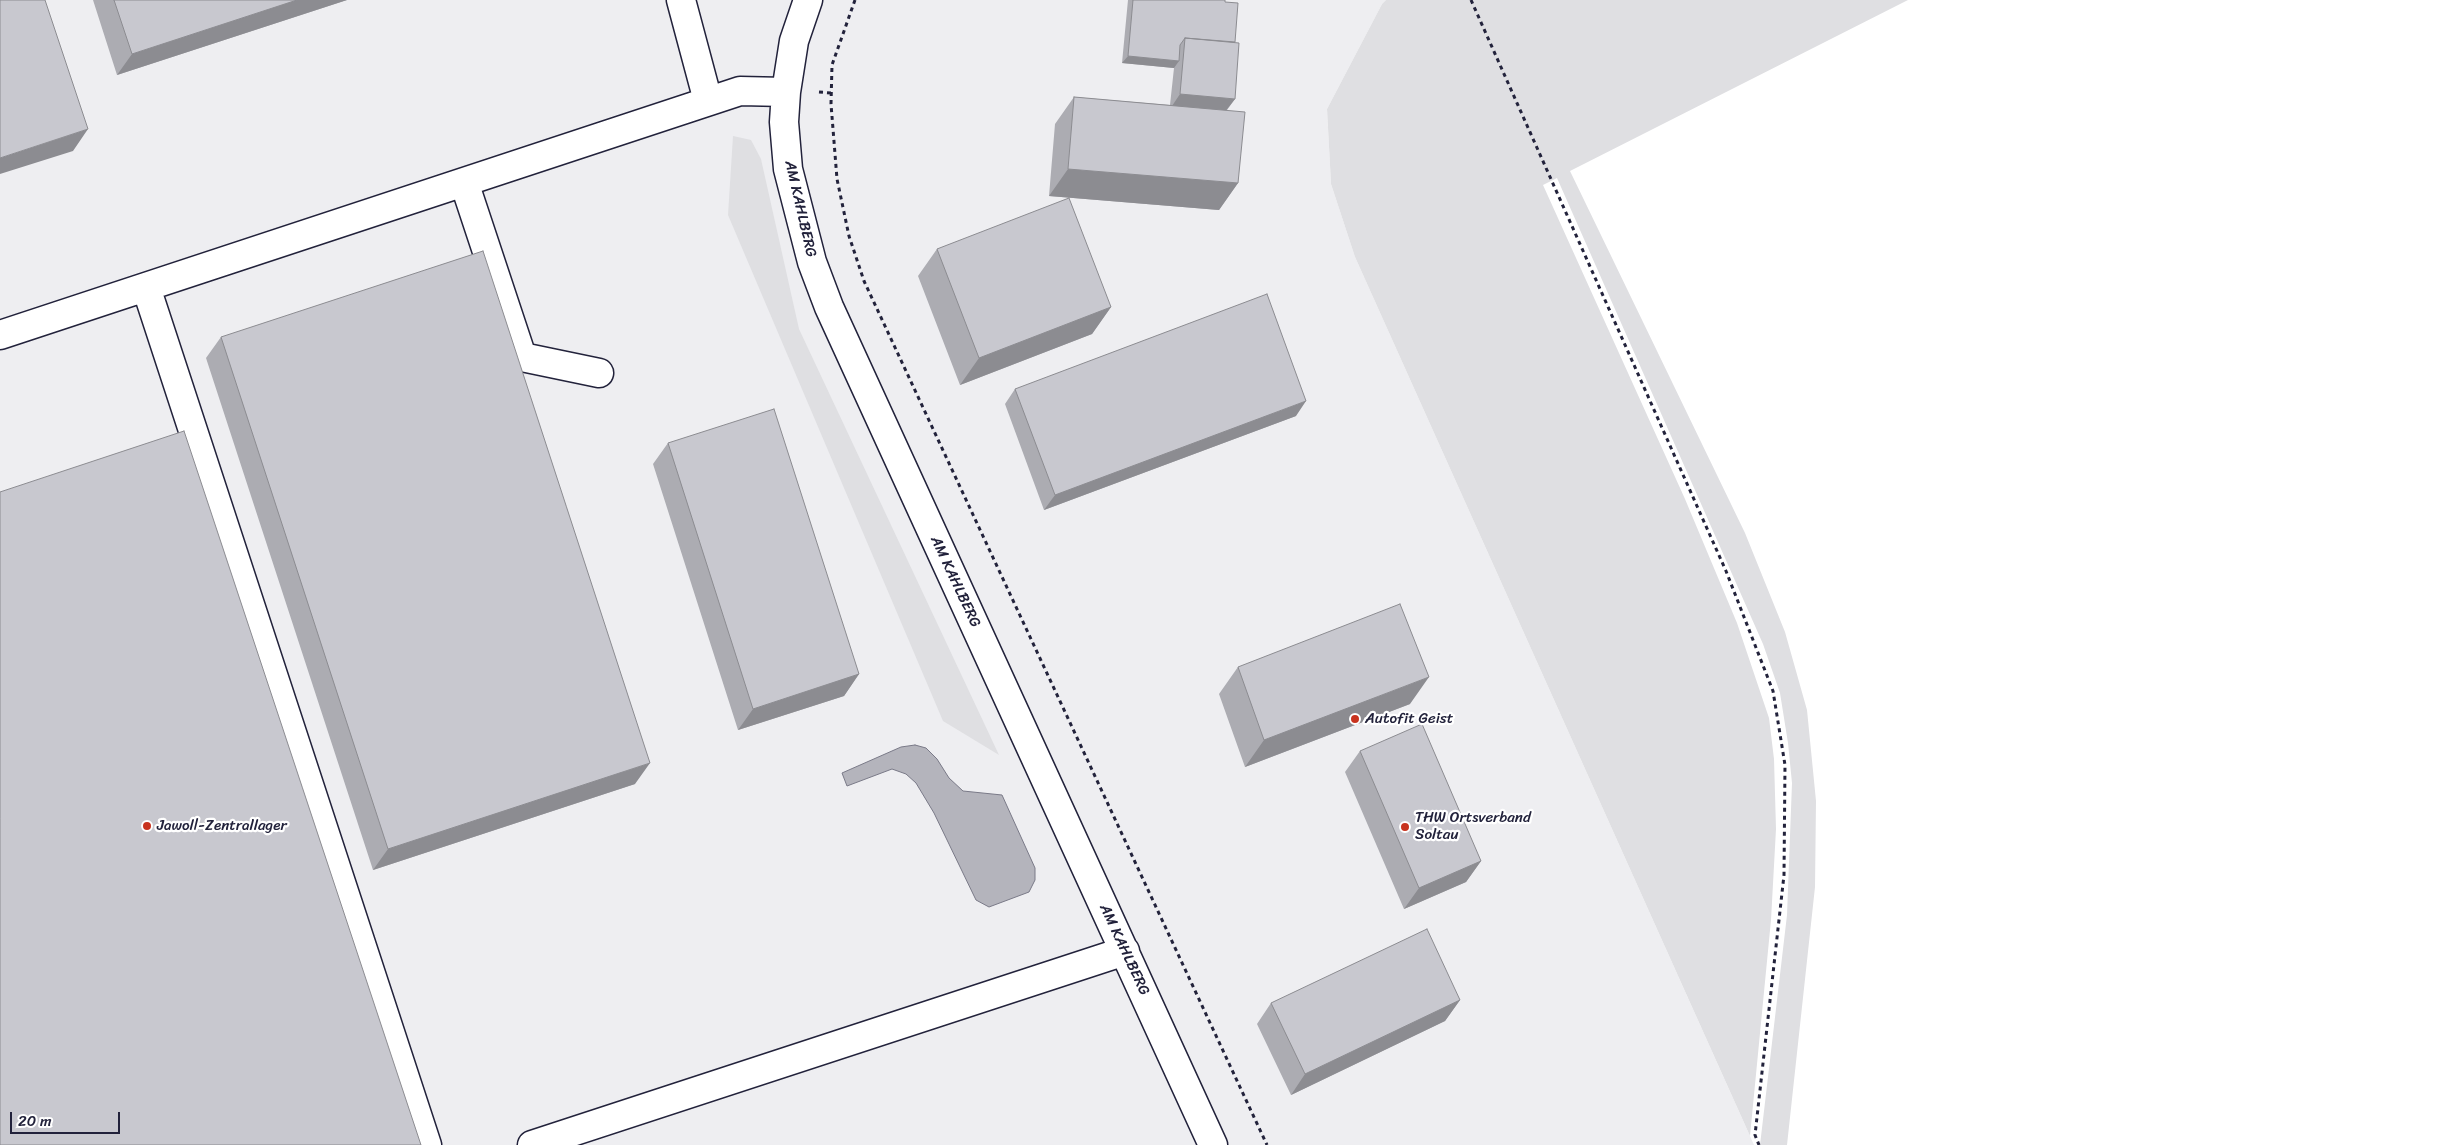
<!DOCTYPE html>
<style>
body{margin:0}
#map{position:relative;width:2447px;height:1145px;overflow:hidden;background:#fff;font-family:Sriracha,sans-serif}
canvas{display:block}
.scale{position:absolute;left:10px;top:1112px;width:110px;height:22px;box-sizing:border-box;border:2px solid #22223b;border-top:0;padding-left:6px;font-size:15px;line-height:18px;white-space:nowrap;color:#22223b;-webkit-text-stroke:4px #fff;paint-order:stroke}
</style>
<div id="map">
<canvas width="2447" height="1145"></canvas>
<div class="scale">20 m</div>
</div>
<script>
const ctx = document.querySelector('canvas').getContext('2d');
ctx.lineJoin = 'round';
function paint(path, color) { ctx.fillStyle = color; ctx.fill(path, 'evenodd'); }
const shape = rows => new Path2D(rows.map(r => 'M' + r).join(''));
function strokePath(path, color, width, dash) { ctx.strokeStyle = color; ctx.lineWidth = width; ctx.lineCap = dash ? 'butt' : 'round'; ctx.setLineDash(dash || []); ctx.stroke(path); }
function drawText(font, color, halo, rows, align = 'center') {
  ctx.font = font + ' Sriracha,sans-serif'; ctx.lineWidth = 4.5; ctx.setLineDash([]); ctx.textBaseline = 'middle'; ctx.strokeStyle = halo; ctx.fillStyle = color; for (const [text, x, y, turn = 0] of rows) {
    ctx.save(); ctx.translate(x, y); ctx.rotate((+turn || 0) * Math.PI / 180); ctx.textAlign = isNaN(turn) ? turn : align; if (halo) ctx.strokeText(text, 0, 0); ctx.fillText(text, 0, 0); ctx.restore();
  }
}
paint(shape([
 [0,0,1386,0,1382,4,1327,109,1331,184,1355,257,1754,1145,0,1145]
]), '#eeeef1');
paint(shape([
 [1386,0,1908,0,1570,171,1745,533,1785,632,1807,710,1816,801,1815,887,1787,1145,1760,1145,1787,915,1792,783,1788,743,1780,693,1763,644,1557,178,1543,185,1685,499,1737,623,1769,718,1774,759,1776,829,1771,920,1750,1136,1355,257,1331,184,1327,109,1382,4],
 [733,136,751,140,761,159,799,329,999,755,943,721,728,215]
]), '#dfdfe2');
const water = shape([
 [915,745,926,748,937,759,949,778,963,791,1002,795,1035,868,1035,880,1029,892,989,907,976,900,934,813,916,783,906,774,892,769,847,786,842,773,901,747,915,745]
]);
paint(water, '#b4b4bc');
strokePath(water, '#7a7a88', 1);
const minor = shape([
 [681,0,708,101],
 [808,0,794,41,786,92,784,122,788,169,812,262,829,307,1213,1145],
 [464,182,522,357,599,373],
 [146,287,427,1145],
 [0,335,740,91,786,92],
 [532,1145,1125,951]
]);
strokePath(minor, '#22223b', 31);
strokePath(shape([
 [855,0,832,65,831,104,837,179,849,236,864,281,1267,1145],
 [1471,0,1726,571,1773,691,1785,765,1784,875,1755,1135,1759,1145],
 [819,92,831,93]
]), '#22223b', 3, [4, 4]);
strokePath(minor, '#fff', 28);
paint(shape([
 [93,0,347,0,117,75],
 [1128,0,1225,0,1225,2,1235,42,1235,99,1227,110,1238,183,1219,210,1049,196,1055,124,1074,97,1170,105,1174,68,1122,63],
 [937,249,1111,307,1092,334,960,385,918,276],
 [221,337,635,784,373,870,206,358],
 [1015,389,1296,416,1044,510,1005,404],
 [668,443,859,674,844,696,738,730,653,464],
 [1238,667,1410,704,1245,767,1219,694],
 [1360,751,1481,861,1466,882,1404,909,1345,772],
 [1460,1000,1445,1021,1291,1095,1257,1024,1271,1003]
]), '#acacb2');
paint(shape([
 [297,0,347,0,117,75,132,54],
 [1128,56,1179,61,1174,68,1122,63],
 [1180,94,1235,99,1224,113,1170,109],
 [88,129,73,151,0,174,0,158],
 [1068,169,1238,183,1219,210,1049,196],
 [1111,307,1092,334,960,385,979,358],
 [1306,401,1296,416,1044,510,1055,495],
 [859,674,844,696,738,730,753,709],
 [1429,677,1410,704,1245,767,1264,740],
 [650,763,635,784,373,870,388,849],
 [1481,861,1466,882,1404,909,1419,888],
 [1460,1000,1445,1021,1291,1095,1305,1074]
]), '#8c8c91');
const building = shape([
 [0,0,45,0,88,129,0,158,0,0],
 [114,0,297,0,132,54,114,0],
 [1133,0,1225,0,1225,2,1238,3,1235,42,1185,38,1180,45,1179,61,1128,56,1133,0],
 [1185,38,1239,43,1235,99,1180,94,1185,38],
 [1074,97,1245,112,1238,183,1068,169,1074,97],
 [1069,198,1111,307,979,358,937,249,1069,198],
 [483,251,650,763,388,849,221,337,483,251],
 [1267,294,1306,401,1055,495,1015,389,1267,294],
 [774,409,859,674,753,709,668,443,774,409],
 [184,431,421,1145,0,1145,0,492,184,431],
 [1400,604,1429,677,1264,740,1238,667,1400,604],
 [1422,724,1481,861,1419,888,1360,751,1422,724],
 [1427,929,1460,1000,1305,1074,1271,1003,1427,929]
]);
paint(building, '#c8c8cf');
strokePath(building, '#8c8c91', 1);
for (const [x, y, r, color] of [
 [1355,719,5,"#c8321e"],
 [147,826,5,"#c8321e"],
 [1405,827,5,"#c8321e"]
]) { const dot = new Path2D(); dot.arc(x, y, r, 0, 2 * Math.PI); ctx.fillStyle = color; ctx.fill(dot); strokePath(dot, '#fff', 2); }
drawText('15px', '#22223b', '#fff', [
 ["AM KAHLBERG",800,209,77],
 ["AM KAHLBERG",955,582,65],
 ["AM KAHLBERG",1124,950,65]
]);
drawText('15px', '#22223b', '#fff', [
 ["Autofit Geist",1365,719],
 ["THW Ortsverband",1415,818],
 ["Soltau",1415,835],
 ["Jawoll-Zentrallager",157,826]
], 'left');
</script>
